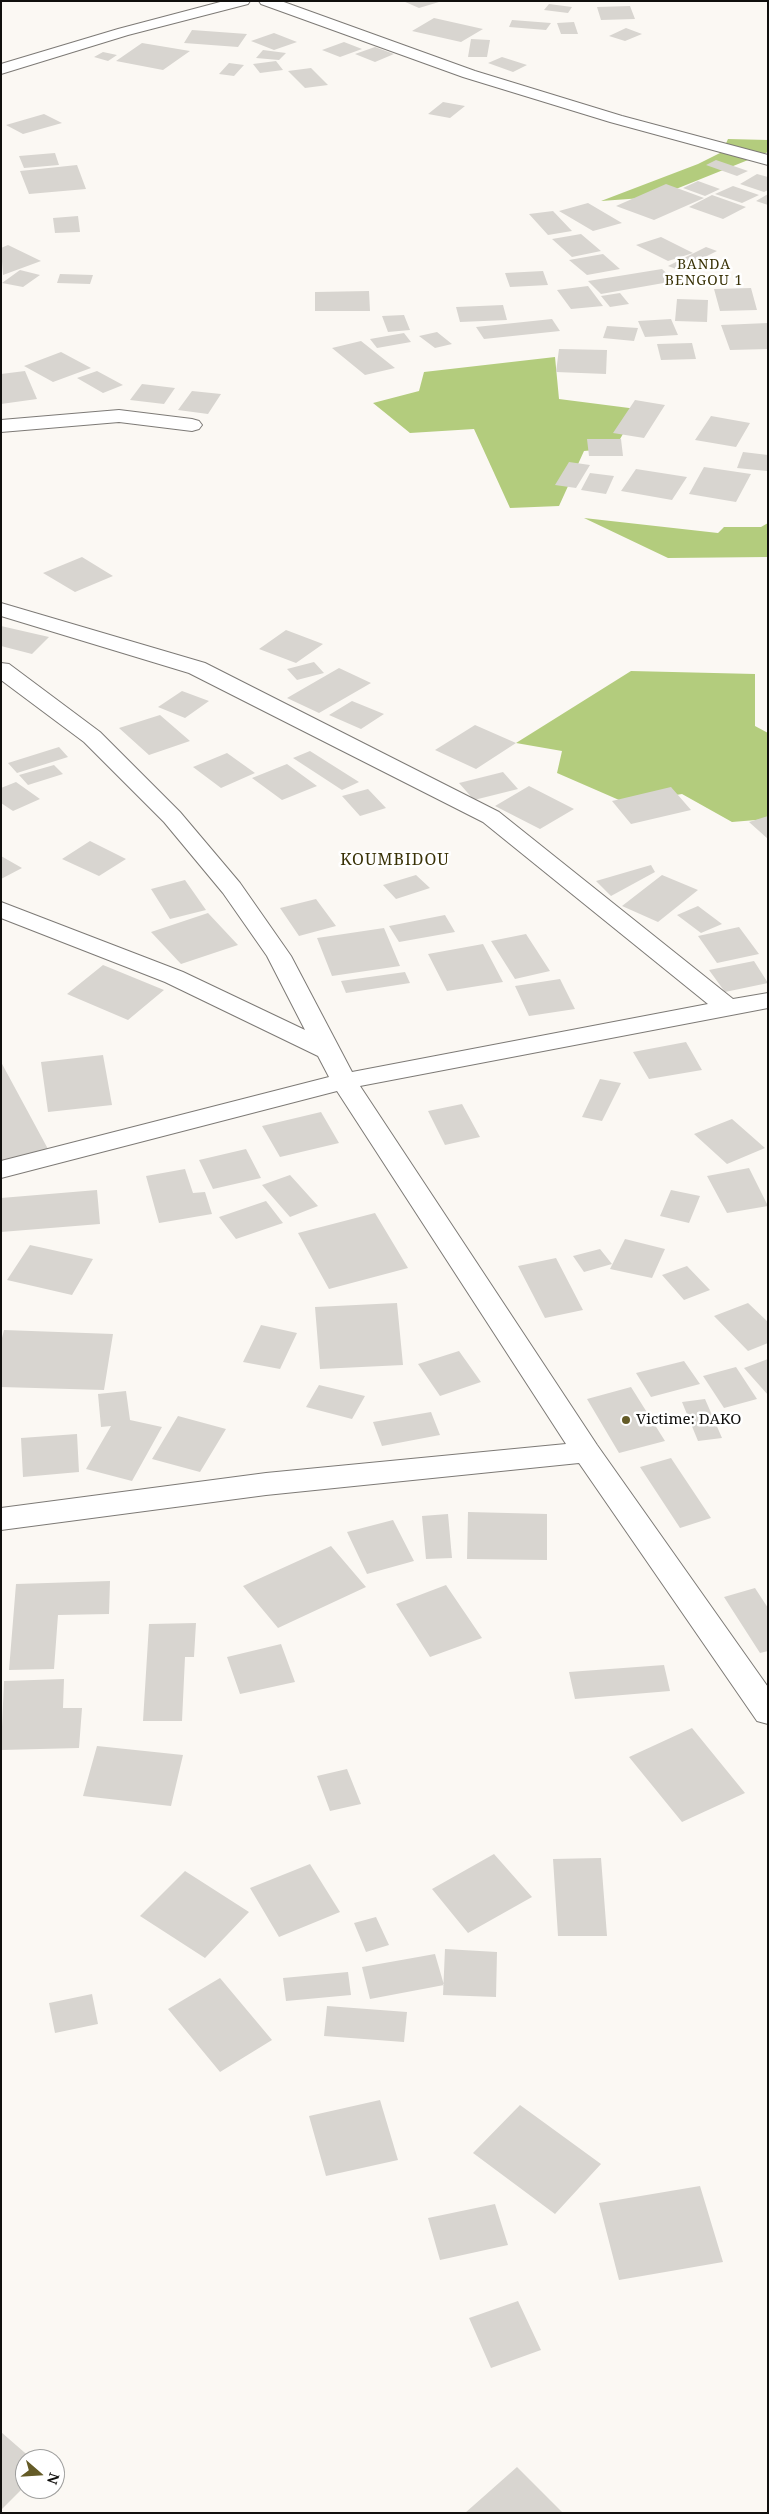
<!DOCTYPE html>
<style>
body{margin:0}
#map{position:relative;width:769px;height:2514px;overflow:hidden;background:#fbf8f3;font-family:"Noto Serif",serif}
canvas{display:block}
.frame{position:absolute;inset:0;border:2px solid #100f0d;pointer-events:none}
.north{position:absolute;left:15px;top:2449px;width:50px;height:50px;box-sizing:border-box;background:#fff;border:1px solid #9f9f9e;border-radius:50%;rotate:109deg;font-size:14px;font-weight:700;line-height:20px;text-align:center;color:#100f0d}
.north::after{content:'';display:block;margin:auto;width:18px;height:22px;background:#645b27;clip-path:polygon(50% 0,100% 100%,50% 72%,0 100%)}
</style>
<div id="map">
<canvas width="769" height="2514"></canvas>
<div class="frame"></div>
<div class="north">N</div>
</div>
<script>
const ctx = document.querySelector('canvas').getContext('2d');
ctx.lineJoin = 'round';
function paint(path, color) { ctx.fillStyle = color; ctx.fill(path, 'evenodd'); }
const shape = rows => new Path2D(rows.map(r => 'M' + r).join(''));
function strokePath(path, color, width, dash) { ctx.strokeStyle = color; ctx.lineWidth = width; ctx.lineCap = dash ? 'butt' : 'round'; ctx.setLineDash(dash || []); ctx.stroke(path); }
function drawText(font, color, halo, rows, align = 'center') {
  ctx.font = font + ' "Noto Serif",serif'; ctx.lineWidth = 5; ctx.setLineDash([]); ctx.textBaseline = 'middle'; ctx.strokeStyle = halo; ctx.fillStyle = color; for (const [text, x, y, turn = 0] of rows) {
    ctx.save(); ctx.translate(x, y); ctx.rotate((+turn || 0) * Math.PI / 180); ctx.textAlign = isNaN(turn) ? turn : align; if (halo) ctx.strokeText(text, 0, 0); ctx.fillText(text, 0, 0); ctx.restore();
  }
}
paint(shape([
 [728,139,768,140,768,152,656,197,601,201,698,164,722,152],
 [555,357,559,399,637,409,615,448,584,451,559,506,510,508,474,429,410,433,373,403,419,391,424,372],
 [584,518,718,533,724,527,761,527,768,523,768,557,668,558],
 [631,671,755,674,755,726,768,733,768,819,732,822,682,794,626,803,557,773,562,751,516,743]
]), '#b3cc7d');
paint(shape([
 [403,1,439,1,439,2,419,8],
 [549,4,572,7,568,13,544,10],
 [630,6,635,19,601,20,597,7],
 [434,18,483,29,461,42,412,31],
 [512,20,551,23,546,30,509,27],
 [574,22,578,34,561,34,557,23],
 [626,28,642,34,625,41,609,36],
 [192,30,247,34,238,47,184,43],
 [274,33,297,42,274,50,251,41],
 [471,39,490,40,487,57,468,57],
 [344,42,362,49,340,57,322,50],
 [142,43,190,51,163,70,116,61],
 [375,47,394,54,375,62,355,54],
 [263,50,286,53,279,60,256,58],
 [103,52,117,55,108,61,94,57],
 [502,57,527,65,513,72,488,63],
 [276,61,283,70,260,73,253,64],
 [229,63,244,65,234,76,219,74],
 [311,68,328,85,305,88,288,71],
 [443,102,465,106,450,118,428,114],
 [44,114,62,123,23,134,6,125],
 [55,153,59,165,24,168,19,156],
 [716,160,748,171,737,176,706,165],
 [77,165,86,189,29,194,20,171],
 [757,174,768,177,768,190,764,192,740,184],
 [698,181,720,189,705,196,683,188],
 [666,184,704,198,654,220,616,206],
 [733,186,759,195,742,203,715,194],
 [768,194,768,205,756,201],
 [712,195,746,207,723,219,689,207],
 [588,203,622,223,593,231,559,211],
 [553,211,572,231,548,235,529,214],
 [78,216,80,232,55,233,53,218],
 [581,234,601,251,572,257,552,239],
 [661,237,693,253,668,261,636,245],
 [8,245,41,261,3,275,1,248],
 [706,247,717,251,679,270,668,266],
 [603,254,620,269,587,275,569,260],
 [662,269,675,281,601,294,588,281],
 [20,270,40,275,23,287,2,283],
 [543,271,548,285,510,287,505,273],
 [60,274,93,275,90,284,57,283],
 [588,286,603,306,571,309,557,290],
 [751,288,757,310,720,311,714,289],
 [369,291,370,311,315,311,315,292],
 [620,293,629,304,610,307,601,296],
 [677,299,708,300,707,322,675,321],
 [503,305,507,320,460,322,456,307],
 [404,315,410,330,388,332,382,316],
 [552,319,560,331,484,339,476,327],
 [671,319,678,335,645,337,638,321],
 [768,323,768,349,730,350,721,325],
 [607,326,638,328,634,341,603,338],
 [437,332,452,344,435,348,419,336],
 [404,333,411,342,377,348,370,339],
 [361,341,395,368,365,375,332,348],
 [692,343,696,359,661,360,657,344],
 [559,349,607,350,606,374,556,372],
 [61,352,91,368,53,382,24,366],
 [25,371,37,399,1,404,1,374],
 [97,371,123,385,103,393,77,378],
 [142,384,175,388,164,404,130,400],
 [192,391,221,394,208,414,178,410],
 [635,400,665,405,644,438,613,433],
 [711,416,750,423,736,447,695,440],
 [587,439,621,439,623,456,589,456],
 [743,452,768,455,767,471,737,468],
 [569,462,590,465,576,488,555,485],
 [704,467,751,474,736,502,689,494],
 [636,469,687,477,672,500,621,491],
 [590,473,614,476,606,494,581,490],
 [82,557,113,576,75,592,43,573],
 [1,626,49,637,32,654,1,646],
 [286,630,323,644,296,663,259,649],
 [314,662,324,673,297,680,287,669],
 [339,668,371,683,319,713,287,698],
 [182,691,209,701,185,718,158,707],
 [352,701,384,714,361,729,329,715],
 [160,715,190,741,149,755,119,728],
 [475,725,516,743,476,769,435,750],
 [59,747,68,757,17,773,8,763],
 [310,751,359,782,342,790,293,758],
 [227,753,255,773,221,788,193,767],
 [287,764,317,786,282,800,252,778],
 [54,765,63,774,28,785,19,775],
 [503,772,518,789,474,800,459,783],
 [16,782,40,799,13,811,1,803,1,788],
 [529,786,574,809,540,829,495,806],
 [671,787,691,810,631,824,612,801],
 [368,789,386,808,360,816,342,796],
 [768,816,768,839,749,822],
 [90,841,126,859,99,876,62,859],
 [1,856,22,868,1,879],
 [651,865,655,872,611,896,596,881],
 [416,875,430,888,396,899,383,885],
 [662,875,698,890,658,922,622,906],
 [185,880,206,910,170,919,151,889],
 [316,899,336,926,299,936,280,908],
 [698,906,722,924,701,933,677,915],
 [208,913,238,945,181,964,151,932],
 [445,915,455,932,399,942,389,926],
 [739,927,759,954,717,963,698,936],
 [384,928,400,966,332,976,317,938],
 [526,934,550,971,515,979,491,941],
 [483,944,503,982,447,991,428,954],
 [754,961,768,983,725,992,709,970],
 [103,965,164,990,128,1020,67,994],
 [405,972,410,983,346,993,341,981],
 [560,979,575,1009,529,1016,515,986],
 [686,1042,702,1070,649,1079,633,1052],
 [103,1055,112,1105,48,1112,41,1062],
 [1,1062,48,1149,1,1161],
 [600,1079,621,1083,602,1121,582,1117],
 [462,1104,480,1137,445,1145,428,1111],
 [321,1112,339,1143,280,1157,262,1126],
 [732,1119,765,1148,727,1164,694,1134],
 [246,1149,261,1178,213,1189,199,1160],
 [749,1168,768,1206,727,1213,707,1176],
 [185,1169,193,1193,205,1192,212,1214,159,1223,146,1176],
 [290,1175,318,1206,290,1217,262,1185],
 [97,1190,100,1224,1,1232,1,1198],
 [671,1190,700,1196,689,1223,660,1216],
 [266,1201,283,1223,236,1239,219,1217],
 [375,1213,408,1268,329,1289,298,1233],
 [625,1239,665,1249,652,1278,610,1269],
 [30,1245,93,1259,72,1295,7,1280],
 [600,1249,612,1264,584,1272,573,1256],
 [556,1258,583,1310,545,1318,518,1266],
 [687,1266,710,1290,684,1300,662,1275],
 [397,1303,403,1365,320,1369,315,1307],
 [748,1303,768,1322,768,1343,748,1351,714,1316],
 [261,1325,297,1333,280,1369,243,1362],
 [4,1330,113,1334,104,1390,1,1387,1,1342],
 [459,1351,481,1382,440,1396,418,1364],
 [768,1359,768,1395,744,1368],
 [684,1361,700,1384,651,1397,636,1373],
 [736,1367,757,1399,724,1408,703,1376],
 [319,1385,365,1396,352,1419,306,1407],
 [631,1387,665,1441,619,1453,587,1399],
 [126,1391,130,1420,162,1427,132,1481,86,1469,111,1426,101,1427,98,1394],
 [705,1399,722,1438,698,1441,682,1402],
 [431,1412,440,1435,382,1446,373,1422],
 [178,1416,226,1429,200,1472,152,1459],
 [77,1434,79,1472,23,1477,21,1438],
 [671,1458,711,1518,680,1528,640,1467],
 [468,1512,547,1514,547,1560,467,1559],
 [448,1514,452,1558,426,1559,422,1516],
 [393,1520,414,1561,367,1574,347,1532],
 [331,1546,366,1587,278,1628,243,1586],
 [110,1581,109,1614,58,1615,54,1669,9,1670,16,1584],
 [446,1585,482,1638,430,1657,396,1604],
 [755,1588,768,1608,768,1651,760,1653,724,1597],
 [196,1623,194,1657,185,1657,182,1721,143,1721,149,1624],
 [281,1644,295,1682,240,1694,227,1657],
 [664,1665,670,1691,575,1699,569,1672],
 [64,1679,63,1708,82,1708,79,1748,1,1750,4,1681],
 [692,1728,745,1793,682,1822,629,1757],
 [97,1746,183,1755,171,1806,83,1796],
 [347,1769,361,1804,330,1811,317,1776],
 [494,1854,532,1897,468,1933,432,1889],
 [601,1858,607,1936,558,1936,553,1859],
 [310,1864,340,1912,279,1937,250,1888],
 [185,1871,249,1912,205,1958,140,1916],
 [376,1917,389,1945,366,1952,354,1923],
 [445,1949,497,1952,496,1997,443,1995],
 [435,1954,444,1985,370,1999,362,1967],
 [348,1972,351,1995,286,2001,283,1978],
 [220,1978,272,2040,220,2072,168,2009],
 [92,1994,98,2024,55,2033,49,2003],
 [327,2006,407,2012,404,2042,324,2036],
 [380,2100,398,2160,326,2176,309,2116],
 [520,2105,601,2164,555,2214,473,2153],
 [700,2186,723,2262,619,2280,599,2203],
 [495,2204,508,2245,440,2260,428,2218],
 [518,2301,541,2350,491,2368,469,2318],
 [1,2432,32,2459,25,2459,25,2486,1,2510],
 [517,2467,563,2513,465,2513]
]), '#d8d5d0');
const street = shape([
 [224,1,250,1,248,4,128,35,1,74,1,64,118,29,224,1],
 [119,410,192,419,199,421,202,425,199,429,192,431,119,422,1,432,1,420,119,410],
 [1,603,205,663,499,812,733,999,768,993,768,1008,360,1086,597,1445,768,1687,768,1724,757,1721,579,1463,266,1495,1,1530,1,1508,266,1473,566,1444,337,1091,1,1178,1,1161,329,1077,318,1056,165,982,1,918,1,902,183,972,305,1030,267,956,223,893,164,822,84,742,1,680,1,663,9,664,100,732,180,812,240,883,291,956,352,1072,708,1004,483,822,189,673,1,616,1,603]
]);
const primary = shape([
 [259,1,281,1,475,71,622,116,768,155,768,165,610,122,463,77,261,4,259,1]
]);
strokePath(street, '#7d7a76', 2);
strokePath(primary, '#7d7a76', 2);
paint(street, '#fff');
paint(primary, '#fff');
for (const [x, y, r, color] of [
 [626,1420,5,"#645b27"]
]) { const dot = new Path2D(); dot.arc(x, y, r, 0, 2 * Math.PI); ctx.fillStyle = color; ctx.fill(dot); strokePath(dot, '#fff', 2); }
ctx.letterSpacing = '1px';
drawText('14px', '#393206', '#fff', [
 ["BANDA",704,265],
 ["BENGOU 1",704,281]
]);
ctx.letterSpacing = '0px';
drawText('15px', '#100f0d', '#fff', [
 ["Victime: DAKO",636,1420]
], 'left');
ctx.letterSpacing = '1px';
drawText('16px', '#393206', '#fff', [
 ["KOUMBIDOU",395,860]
]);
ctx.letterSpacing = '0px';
</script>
